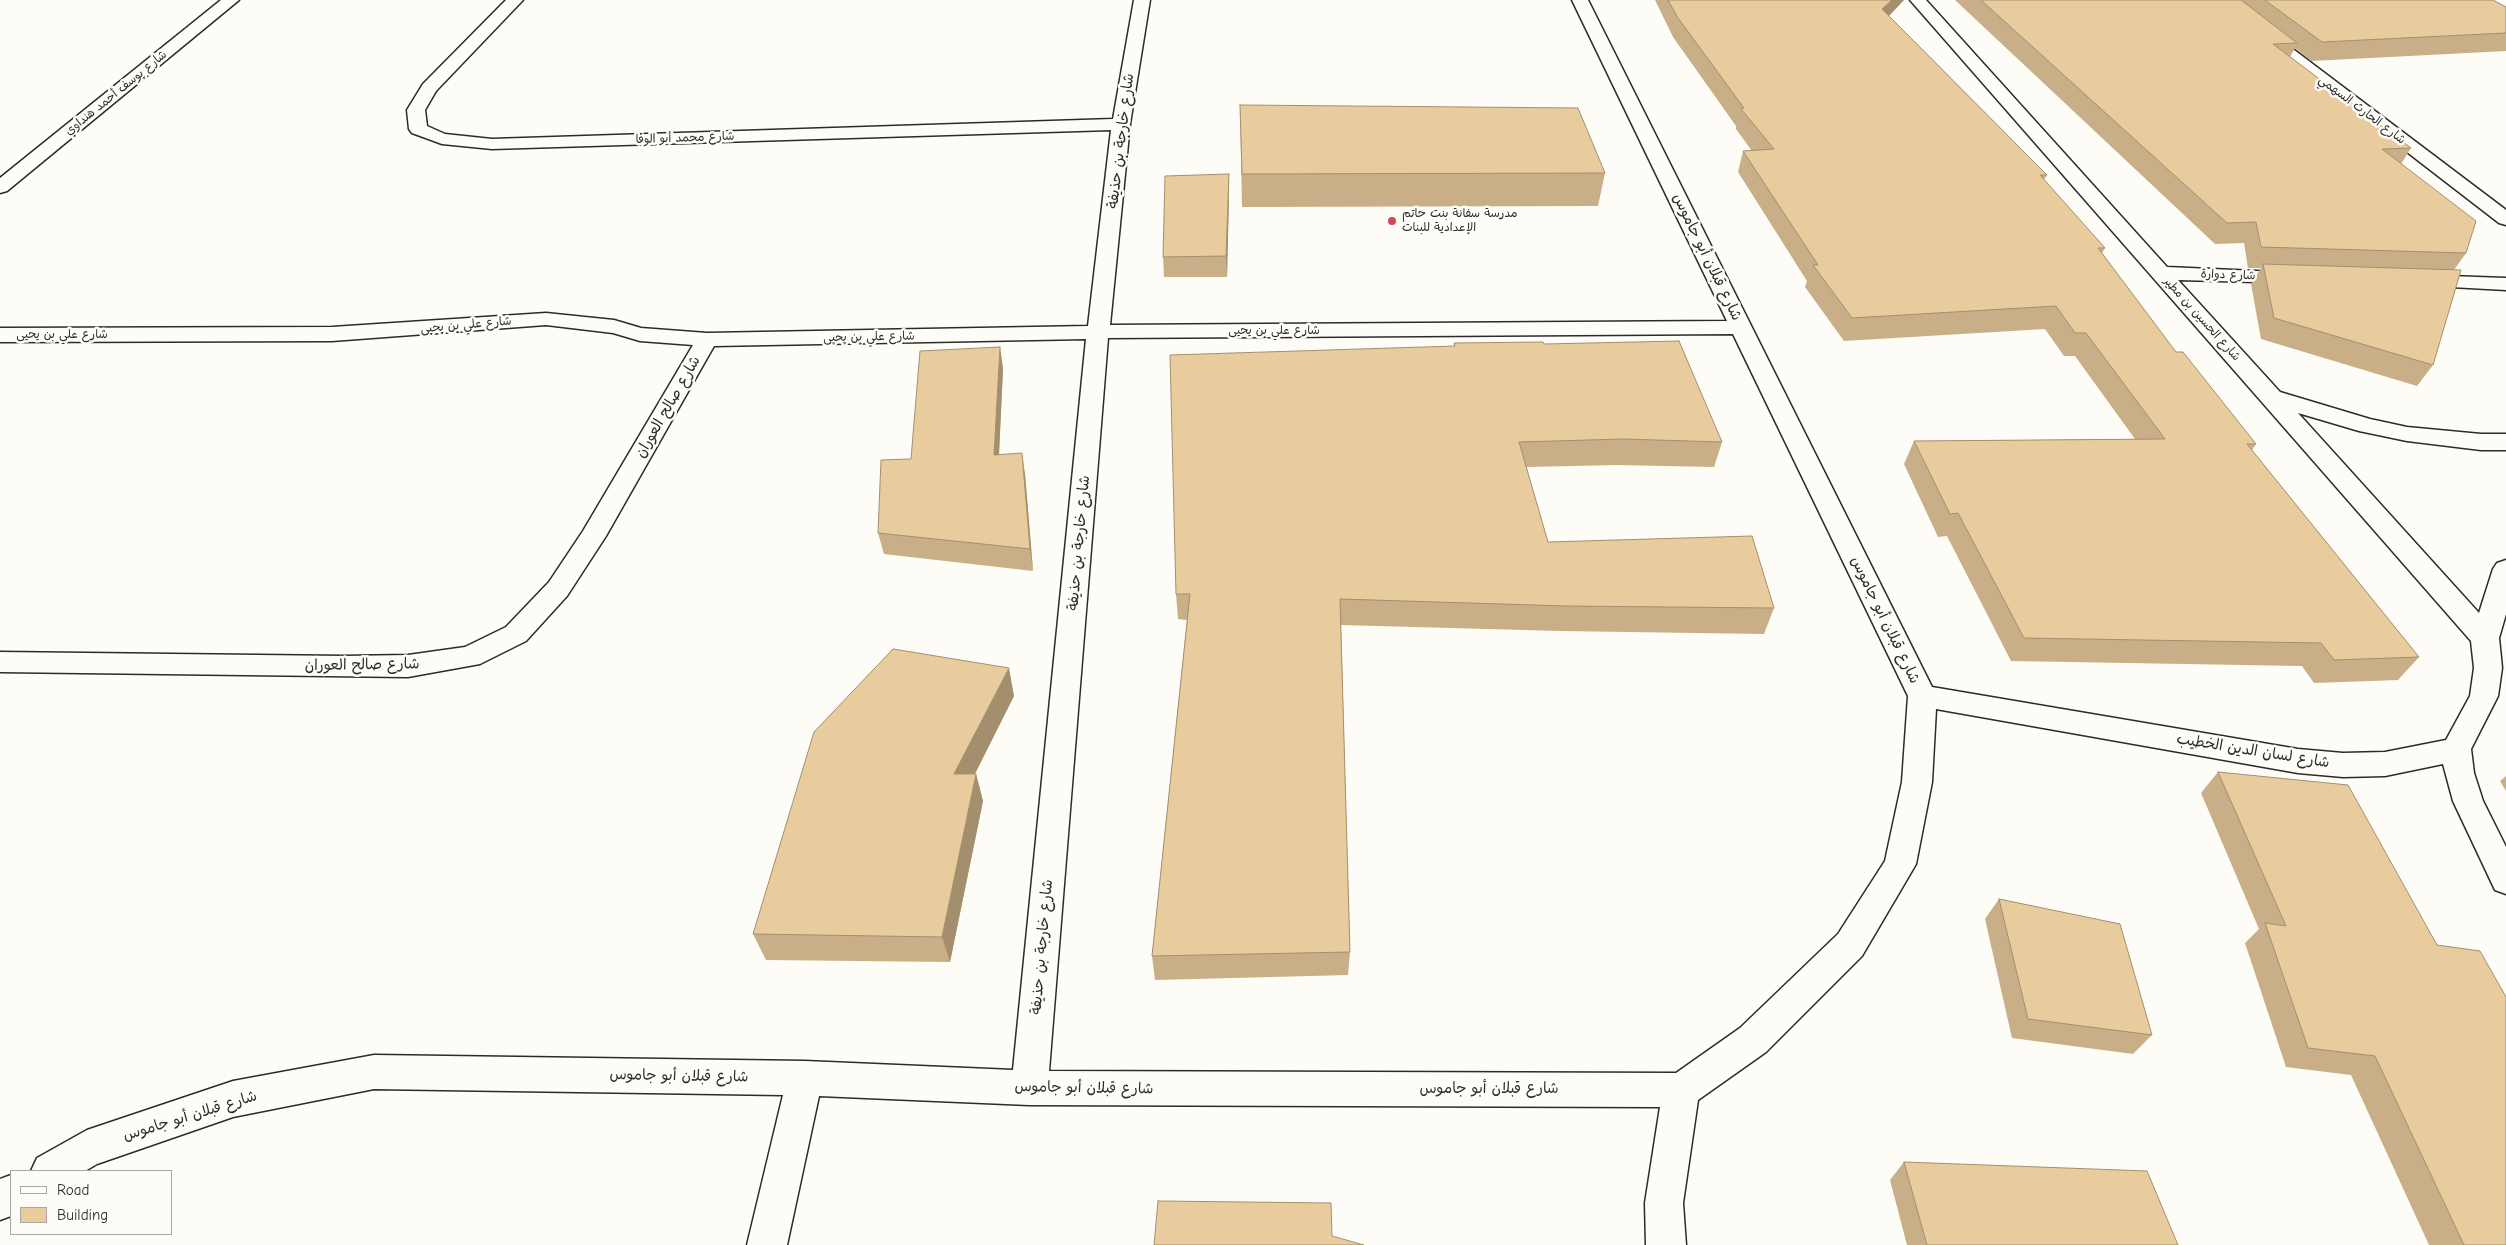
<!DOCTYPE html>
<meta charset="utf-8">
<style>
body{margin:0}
#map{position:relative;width:2506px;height:1245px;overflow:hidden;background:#fdfcf7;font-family:"Comic Neue",sans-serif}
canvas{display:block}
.legend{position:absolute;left:10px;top:1170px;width:162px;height:65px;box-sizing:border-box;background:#fdfcf7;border:1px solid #a9a8a5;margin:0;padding:6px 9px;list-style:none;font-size:15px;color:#2b2b2b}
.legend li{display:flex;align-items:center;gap:10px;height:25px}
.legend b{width:25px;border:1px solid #a9a8a5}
</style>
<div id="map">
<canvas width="2506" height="1245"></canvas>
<ul class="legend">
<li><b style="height:6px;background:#fdfcf7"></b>Road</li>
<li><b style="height:14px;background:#e9cc9d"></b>Building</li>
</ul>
</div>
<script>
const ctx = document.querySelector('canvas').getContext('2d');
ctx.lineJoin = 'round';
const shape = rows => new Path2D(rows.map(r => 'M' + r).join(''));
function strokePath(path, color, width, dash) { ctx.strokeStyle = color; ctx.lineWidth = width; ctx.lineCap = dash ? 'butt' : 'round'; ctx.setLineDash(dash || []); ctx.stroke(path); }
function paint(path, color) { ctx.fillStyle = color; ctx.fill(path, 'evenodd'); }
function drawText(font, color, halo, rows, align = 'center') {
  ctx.font = font + ' "Comic Neue","Playpen Sans Arabic",sans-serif'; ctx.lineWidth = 5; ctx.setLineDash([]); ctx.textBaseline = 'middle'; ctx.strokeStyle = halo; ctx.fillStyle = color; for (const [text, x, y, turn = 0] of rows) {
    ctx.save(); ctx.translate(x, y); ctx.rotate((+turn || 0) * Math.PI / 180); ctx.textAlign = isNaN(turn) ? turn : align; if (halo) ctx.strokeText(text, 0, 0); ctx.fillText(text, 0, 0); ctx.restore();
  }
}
const minor = shape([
 [221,0,239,0,7,191,0,193,0,178,221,0],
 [506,0,523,0,436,91,425,110,427,126,445,134,492,139,1113,119,1134,0,1150,0,1130,124,1110,325,1727,321,1572,0,1588,0,1932,687,2298,749,2343,753,2385,752,2446,740,2470,696,2474,668,2471,641,1910,0,1926,0,2167,267,2302,273,2305,277,2302,281,2295,283,2178,280,2280,392,2370,419,2407,427,2481,434,2506,434,2506,450,2481,450,2407,441,2359,431,2298,413,2479,613,2493,569,2497,563,2506,560,2506,614,2499,638,2502,668,2498,696,2471,749,2474,773,2483,801,2506,847,2506,894,2495,890,2453,801,2443,764,2385,776,2343,777,2298,773,1936,709,1932,782,1916,864,1862,956,1766,1052,1698,1100,1683,1203,1686,1245,1646,1245,1645,1203,1660,1107,1029,1105,819,1096,787,1245,747,1245,783,1095,374,1089,233,1117,97,1164,85,1171,31,1171,37,1158,87,1130,233,1081,374,1055,805,1061,1013,1070,1086,339,714,346,606,536,567,596,526,641,480,664,408,677,0,672,0,652,344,656,408,655,465,647,506,627,549,582,583,531,693,345,640,341,613,333,546,325,332,341,0,342,0,328,332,327,546,313,614,320,641,328,707,333,1088,326,1111,130,492,149,442,144,412,133,409,129,407,110,423,84,506,0],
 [1733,334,1908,696,1902,782,1885,861,1838,934,1740,1028,1676,1073,1049,1071,1108,338,1733,334],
 [2210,0,2228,0,2506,210,2506,225,2499,223,2210,0],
 [2420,275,2506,278,2506,290,2413,285,2410,281,2413,277,2420,275],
 [11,1175,11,1216,0,1220,0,1179,11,1175]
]);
strokePath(minor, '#2b2b2b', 3);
paint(minor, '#fdfcf7');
paint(shape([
 [1655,0,1904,0,1889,16,2047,175,2044,180,2105,248,2102,253,2176,352,2256,444,2252,450,2419,657,2398,680,2314,683,2302,666,2011,661,1947,536,1938,537,1904,464,1914,441,2135,439,2075,356,2064,356,2045,329,1844,341,1805,287,1807,281,1738,172,1743,151,1752,151,1736,129,1736,126,1673,37],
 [1955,0,2493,0,2506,7,2506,51,2311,61,2295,48,2290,57,2411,148,2401,164,2466,253,2454,270,2433,365,2417,386,2261,339,2251,284,2261,268,2248,268,2244,243,2215,244],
 [1240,105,1605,173,1598,206,1242,207],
 [1229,174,1229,194,1227,277,1164,277,1163,257],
 [1454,343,1544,344,1722,442,1714,467,1617,465,1526,467,1548,542,1774,608,1764,634,1561,631,1341,625,1350,952,1348,975,1155,980,1152,956,1187,620,1178,619,1176,594,1454,346],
 [1003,368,999,454,1025,474,1033,571,884,554,878,533,911,459],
 [1014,696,975,774,976,774,983,801,950,962,766,960,753,934],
 [2218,772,2506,1245,2429,1245,2351,1075,2286,1067,2245,943,2259,929,2201,793],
 [2506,776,2506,791,2500,781],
 [1999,899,2152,1035,2133,1054,2012,1038,1985,919],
 [1904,1162,2178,1245,1907,1245,1890,1180]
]), '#c8af87');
paint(shape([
 [1892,0,1904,0,1876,29,1882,9],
 [1229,174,1229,194,1227,277,1226,256],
 [1000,347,1003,368,998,476,994,455],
 [1022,453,1025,474,1033,571,1030,549],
 [1009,668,1014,696,961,801,954,774],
 [976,774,983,801,950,962,942,937]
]), '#a38f6e');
const building = shape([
 [1668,0,1892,0,1882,9,2047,175,2040,175,2105,248,2098,248,2176,352,2183,352,2256,444,2247,444,2419,657,2334,660,2321,643,2024,638,1958,513,1950,514,1914,441,2165,439,2086,333,2075,333,2056,306,1852,318,1813,265,1818,265,1743,151,1774,149,1741,109,1744,108,1678,18,1668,0],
 [1981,0,2241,0,2297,43,2273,44,2411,148,2382,149,2476,221,2466,253,2261,247,2256,222,2227,223,1981,0],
 [2265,0,2493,0,2506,7,2506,33,2322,42,2265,0],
 [1240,105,1578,108,1605,173,1242,174,1240,105],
 [1229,174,1226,256,1163,257,1165,176,1229,174],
 [2263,264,2461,270,2433,365,2274,318,2263,264],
 [1679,341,1722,442,1623,439,1519,442,1548,542,1752,536,1774,608,1567,606,1340,599,1350,952,1152,956,1190,594,1176,594,1170,355,1455,346,1454,343,1543,342,1544,344,1679,341],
 [1000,347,994,455,1022,453,1030,549,878,533,881,460,911,459,920,351,1000,347],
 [893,649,1009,668,954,774,976,774,942,937,753,934,814,732,893,649],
 [2218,772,2348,785,2437,945,2480,951,2506,997,2506,1245,2464,1245,2375,1056,2308,1048,2265,923,2286,926,2218,772],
 [1999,899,2120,924,2152,1035,2028,1019,1999,899],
 [1904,1162,2147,1171,2178,1245,1927,1245,1904,1162],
 [1158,1201,1331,1203,1332,1236,1364,1245,1154,1245,1158,1201]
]);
paint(building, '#e9cc9d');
strokePath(building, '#a38f6e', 1);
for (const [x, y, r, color] of [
 [1392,221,5,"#d1495b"]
]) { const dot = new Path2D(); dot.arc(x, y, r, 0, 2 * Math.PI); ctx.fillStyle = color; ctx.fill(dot); strokePath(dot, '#fdfcf7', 2); }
drawText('12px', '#2b2b2b', '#fdfcf7', [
 ["شارع يوسف أحمد هنداوي",116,93,-39],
 ["شارع الحارث السهمي",2362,110,37],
 ["شارع محمد أبو الوفا",685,138,-2],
 ["شارع دوارة",2228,275,2],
 ["شارع الحسين بن مطير",2202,319,48],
 ["شارع علي بن يحيى",466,325,-5],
 ["شارع علي بن يحيى",1274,331],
 ["شارع علي بن يحيى",62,335],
 ["شارع علي بن يحيى",869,337,-1]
]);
drawText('12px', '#2b2b2b', '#fdfcf7', [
 ["مدرسة سفانة بنت حاتم",1402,214],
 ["الإعدادية للبنات",1402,228]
], 'left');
drawText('15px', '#2b2b2b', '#fdfcf7', [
 ["شارع خارجة بن حذيفة",1121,141,-83],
 ["شارع قبلان أبو جاموس",1707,257,64],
 ["شارع صالح العوران",668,407,-60],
 ["شارع خارجة بن حذيفة",1079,543,-85],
 ["شارع قبلان أبو جاموس",1885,620,64],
 ["شارع صالح العوران",362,665,-1],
 ["شارع لسان الدين الخطيب",2253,751,9],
 ["شارع خارجة بن حذيفة",1042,947,-85],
 ["شارع قبلان أبو جاموس",679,1076,1],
 ["شارع قبلان أبو جاموس",1084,1088,1],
 ["شارع قبلان أبو جاموس",1489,1089],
 ["شارع قبلان أبو جاموس",190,1116,-17]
]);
</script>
